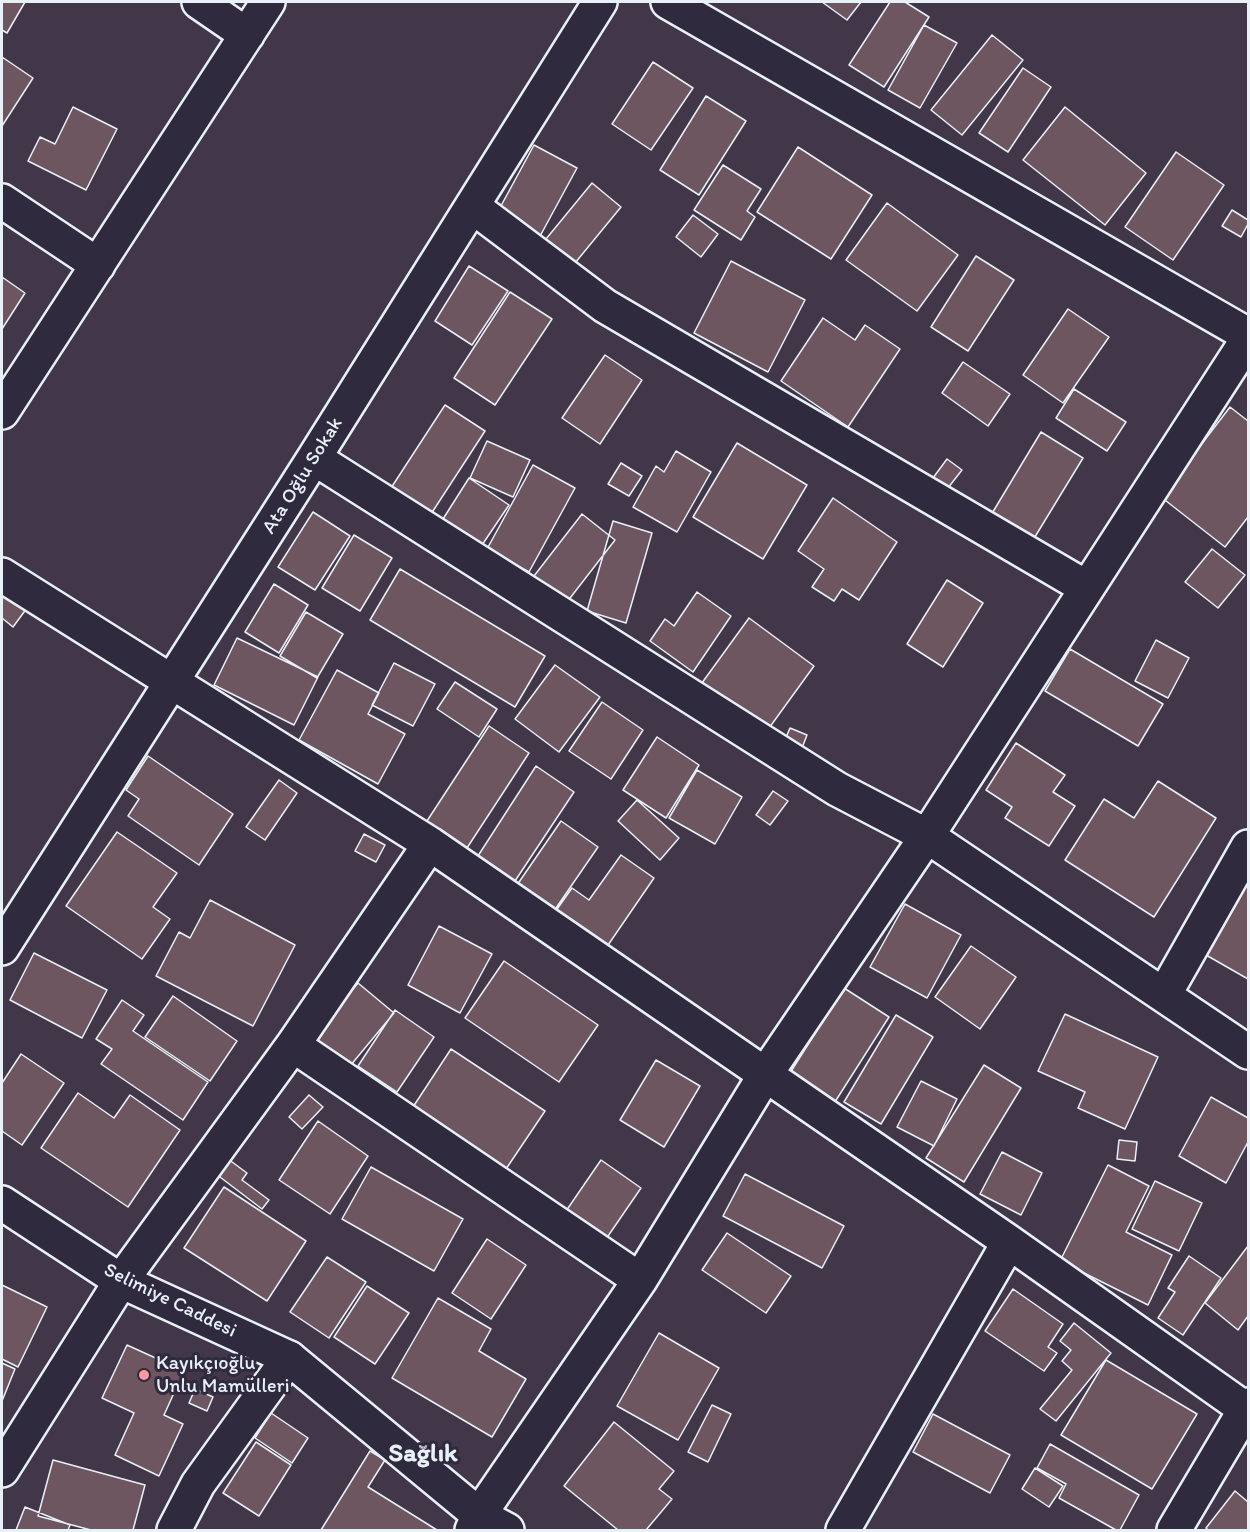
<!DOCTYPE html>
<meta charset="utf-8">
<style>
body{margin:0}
#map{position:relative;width:1250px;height:1532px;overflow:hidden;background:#423748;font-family:Itim,sans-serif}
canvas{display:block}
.frame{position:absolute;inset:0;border:3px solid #e8f1f8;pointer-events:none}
</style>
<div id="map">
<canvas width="1250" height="1532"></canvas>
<div class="frame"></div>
</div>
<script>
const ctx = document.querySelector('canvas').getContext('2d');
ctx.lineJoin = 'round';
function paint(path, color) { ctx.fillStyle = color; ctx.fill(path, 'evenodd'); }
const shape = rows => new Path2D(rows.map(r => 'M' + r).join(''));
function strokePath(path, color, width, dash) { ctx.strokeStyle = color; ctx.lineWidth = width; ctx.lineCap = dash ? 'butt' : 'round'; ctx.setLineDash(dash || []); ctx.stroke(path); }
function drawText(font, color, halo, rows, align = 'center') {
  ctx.font = font + ' Itim,sans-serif'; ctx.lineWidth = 6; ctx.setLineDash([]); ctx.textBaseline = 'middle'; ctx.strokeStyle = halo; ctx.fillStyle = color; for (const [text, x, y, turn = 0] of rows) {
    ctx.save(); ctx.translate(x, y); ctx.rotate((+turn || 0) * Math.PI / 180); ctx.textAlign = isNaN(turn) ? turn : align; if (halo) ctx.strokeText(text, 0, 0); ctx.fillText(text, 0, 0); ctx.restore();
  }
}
const building = shape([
 [2,2,25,2,7,33,2,30,2,2],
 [822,2,861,2,847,20,822,2],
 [890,2,905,2,929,17,884,87,849,65,890,2],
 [924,25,957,43,920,108,888,90,924,25],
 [992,35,1023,60,962,135,931,110,992,35],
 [2,57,33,78,2,126,2,57],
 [653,62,693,88,651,150,612,124,653,62],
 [1023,68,1051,87,1008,152,979,133,1023,68],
 [706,96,746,121,699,195,660,170,706,96],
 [73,107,117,129,86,190,28,161,40,137,55,144,73,107],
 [1065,107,1146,173,1105,225,1023,160,1065,107],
 [534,145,577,168,539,238,496,215,534,145],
 [798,147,872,195,831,259,757,212,798,147],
 [1176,152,1224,185,1173,260,1125,227,1176,152],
 [723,165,761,189,747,211,755,217,741,240,694,210,723,165],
 [592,183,621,207,575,263,546,239,592,183],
 [887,203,958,255,917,311,846,260,887,203],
 [1232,210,1248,220,1248,224,1241,237,1222,226,1232,210],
 [693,215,718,234,701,257,676,237,693,215],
 [976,256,1014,280,968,351,931,327,976,256],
 [731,261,805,300,768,372,694,333,731,261],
 [469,266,508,291,472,345,435,321,469,266],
 [2,277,25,293,2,329,2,277],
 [510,292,552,319,495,405,454,378,510,292],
 [1068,309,1109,337,1063,403,1023,375,1068,309],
 [823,318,855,340,865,325,900,349,848,427,781,381,823,318],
 [605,355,642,380,600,444,562,418,605,355],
 [963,362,1010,394,988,426,942,393,963,362],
 [1074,389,1126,422,1107,451,1056,418,1074,389],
 [445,405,485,431,431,514,391,488,445,405],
 [1230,407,1248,421,1248,517,1225,547,1161,497,1230,407],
 [1041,432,1083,458,1030,545,988,520,1041,432],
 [487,441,530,460,513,497,470,478,487,441],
 [737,443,807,485,763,559,693,517,737,443],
 [676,451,711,472,677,532,633,507,656,466,664,472,676,451],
 [947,459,962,470,944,493,930,482,947,459],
 [621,463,642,476,629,496,608,484,621,463],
 [533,465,575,488,529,572,487,549,533,465],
 [469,478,509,505,482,545,443,519,469,478],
 [833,498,897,542,859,600,842,589,834,601,812,587,824,569,798,551,833,498],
 [313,512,350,536,315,590,278,567,313,512],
 [582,514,615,540,567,602,534,576,582,514],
 [613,521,652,533,626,623,587,611,613,521],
 [354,535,392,558,360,611,322,588,354,535],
 [1212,549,1245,575,1218,608,1185,582,1212,549],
 [400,569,545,656,515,707,370,620,400,569],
 [947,580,983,603,943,667,907,644,947,580],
 [274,584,308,605,279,653,245,632,274,584],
 [2,589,27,608,13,627,2,618,2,589],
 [697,592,731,616,693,672,650,641,665,619,674,626,697,592],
 [306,612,343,634,317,678,280,656,306,612],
 [749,618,814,666,764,735,699,687,749,618],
 [237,638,318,677,294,725,214,685,237,638],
 [1156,640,1189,658,1168,698,1135,681,1156,640],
 [1070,649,1163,704,1138,746,1045,691,1070,649],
 [394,663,435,684,413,726,372,705,394,663],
 [555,665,600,697,559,752,515,719,555,665],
 [337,670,379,693,368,714,405,734,378,784,299,740,337,670],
 [455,682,497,709,479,737,437,709,455,682],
 [602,702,643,730,611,779,569,751,602,702],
 [489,726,529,753,465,851,425,824,489,726],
 [790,728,807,735,799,756,781,749,790,728],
 [657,737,699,765,666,818,623,790,657,737],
 [1016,743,1065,775,1053,792,1075,806,1049,846,1005,818,1012,807,986,790,1016,743],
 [148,756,233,814,199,865,128,816,139,799,126,790,148,756],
 [536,766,574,792,513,884,476,859,536,766],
 [697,770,742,797,715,844,669,818,697,770],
 [279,780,297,793,265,840,246,827,279,780],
 [1158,781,1216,818,1154,917,1065,860,1104,799,1134,818,1158,781],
 [773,791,788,801,770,825,756,815,773,791],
 [637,800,679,838,660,860,618,821,637,800],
 [561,821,598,847,554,911,517,885,561,821],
 [117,832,177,873,153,907,170,919,142,959,66,906,117,832],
 [364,834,385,845,376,862,355,851,364,834],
 [621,855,654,878,606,948,555,912,572,888,589,900,621,855],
 [1245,884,1248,886,1248,979,1206,955,1245,884],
 [210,900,295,945,253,1026,156,976,179,932,190,938,210,900],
 [905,904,961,935,927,998,870,967,905,904],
 [439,926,492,954,460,1013,408,985,439,926],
 [971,946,1016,977,980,1029,935,997,971,946],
 [34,953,107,990,82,1038,10,1000,34,953],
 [504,961,598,1025,559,1082,465,1018,504,961],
 [358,983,394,1013,350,1066,313,1036,358,983],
 [844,988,889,1017,833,1105,788,1076,844,988],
 [173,996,237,1041,210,1081,145,1037,173,996],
 [122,1000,144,1015,133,1031,208,1082,183,1120,101,1064,112,1049,96,1039,122,1000],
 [395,1010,434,1037,397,1092,358,1066,395,1010],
 [1065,1014,1158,1057,1125,1129,1078,1108,1085,1092,1038,1071,1065,1014],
 [896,1015,933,1037,881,1124,844,1102,896,1015],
 [451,1049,545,1111,506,1169,413,1107,451,1049],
 [21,1054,64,1083,22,1145,2,1131,2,1083,21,1054],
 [656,1060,700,1086,664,1147,620,1120,656,1060],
 [984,1065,1021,1088,964,1182,926,1158,984,1065],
 [921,1081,957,1099,934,1146,897,1127,921,1081],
 [78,1093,114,1118,130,1095,180,1130,128,1207,41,1148,78,1093],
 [309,1095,323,1107,302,1129,289,1117,309,1095],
 [1211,1097,1248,1118,1248,1142,1226,1183,1179,1156,1211,1097],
 [318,1121,368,1156,330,1214,279,1180,318,1121],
 [1119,1140,1137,1142,1135,1161,1117,1159,1119,1140],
 [1002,1152,1042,1173,1021,1215,980,1194,1002,1152],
 [228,1159,247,1173,242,1180,269,1200,262,1209,216,1174,228,1159],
 [601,1160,641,1188,606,1239,566,1211,601,1160],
 [1108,1165,1149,1186,1126,1232,1172,1255,1148,1305,1060,1261,1108,1165],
 [371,1167,463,1219,434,1271,342,1219,371,1167],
 [745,1174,844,1226,822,1268,723,1216,745,1174],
 [1155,1181,1202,1203,1179,1251,1132,1229,1155,1181],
 [224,1187,306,1241,267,1301,184,1248,224,1187],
 [727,1233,791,1276,766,1313,702,1270,727,1233],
 [487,1239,526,1265,491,1319,452,1293,487,1239],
 [1248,1246,1248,1316,1238,1330,1205,1303,1248,1246],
 [1189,1256,1221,1278,1183,1335,1158,1318,1175,1292,1168,1288,1189,1256],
 [327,1257,366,1282,329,1338,290,1312,327,1257],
 [2,1285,47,1307,18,1367,2,1359,2,1285],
 [367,1286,409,1313,375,1364,334,1337,367,1286],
 [1013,1289,1063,1324,1048,1347,1057,1353,1044,1371,985,1331,1013,1289],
 [438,1298,491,1329,479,1351,526,1379,492,1437,392,1378,438,1298],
 [1074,1323,1111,1353,1056,1421,1040,1409,1072,1370,1062,1361,1071,1350,1060,1341,1074,1323],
 [659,1333,719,1368,678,1440,617,1406,659,1333],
 [127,1345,184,1371,164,1415,183,1424,159,1476,115,1455,134,1413,102,1398,127,1345],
 [1106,1360,1197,1414,1152,1489,1061,1435,1106,1360],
 [2,1363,15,1369,2,1401,2,1363],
 [195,1389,213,1397,207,1411,189,1403,195,1389],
 [712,1405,731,1414,708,1462,688,1452,712,1405],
 [271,1413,308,1438,292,1463,255,1438,271,1413],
 [933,1414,1010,1455,990,1493,913,1452,933,1414],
 [614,1422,674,1471,659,1489,672,1499,646,1530,618,1530,564,1486,614,1422],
 [256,1442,291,1465,259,1516,223,1493,256,1442],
 [1050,1444,1139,1495,1120,1530,1116,1530,1059,1498,1066,1484,1037,1468,1050,1444],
 [370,1451,385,1460,368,1487,437,1530,321,1530,370,1451],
 [53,1460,145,1485,133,1530,91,1530,38,1516,53,1460],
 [1035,1468,1063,1486,1049,1507,1022,1489,1035,1468],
 [1235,1491,1248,1502,1248,1530,1208,1530,1206,1528,1235,1491],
 [25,1507,70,1525,68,1530,16,1530,25,1507]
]);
paint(building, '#6e5660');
strokePath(building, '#e8f1f8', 1.5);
const minor = shape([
 [199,2,247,35],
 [2,201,98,265],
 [472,206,605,306,1087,588],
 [2,412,268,2],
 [314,458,837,789,927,836,1248,1052],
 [2,575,430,844,1009,1242,1248,1411],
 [2,948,314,458,600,2],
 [1164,995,1248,847],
 [293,1045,640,1280],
 [2,1470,121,1281,293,1045,430,844],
 [174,1530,198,1484,289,1358],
 [472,1530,479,1515,640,1280,765,1075,927,836,1248,339],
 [843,1530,1009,1242],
 [1174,1530,1248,1405]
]);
const tertiary = shape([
 [668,2,1248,335],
 [2,1203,121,1281,289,1358,479,1515,507,1530]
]);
strokePath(minor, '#e8f1f8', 38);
strokePath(tertiary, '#e8f1f8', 38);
strokePath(minor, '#2f2a3d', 33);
strokePath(tertiary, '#2f2a3d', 33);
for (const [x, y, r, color] of [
 [144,1375,6,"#ff9aa2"]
]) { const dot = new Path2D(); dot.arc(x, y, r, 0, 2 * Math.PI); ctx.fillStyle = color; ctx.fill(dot); strokePath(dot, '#2f2a3d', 2); }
drawText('20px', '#e8f1f8', '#2f2a3d', [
 ["Ata Oğlu Sokak",303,476,-58],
 ["Selimiye Caddesi",170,1301,26]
]);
drawText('20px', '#e8f1f8', '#2f2a3d', [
 ["Kayıkçıoğlu",156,1364],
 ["Unlu Mamülleri",156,1387]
], 'left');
drawText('bold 26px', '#e8f1f8', '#2f2a3d', [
 ["Sağlık",423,1454]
]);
</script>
